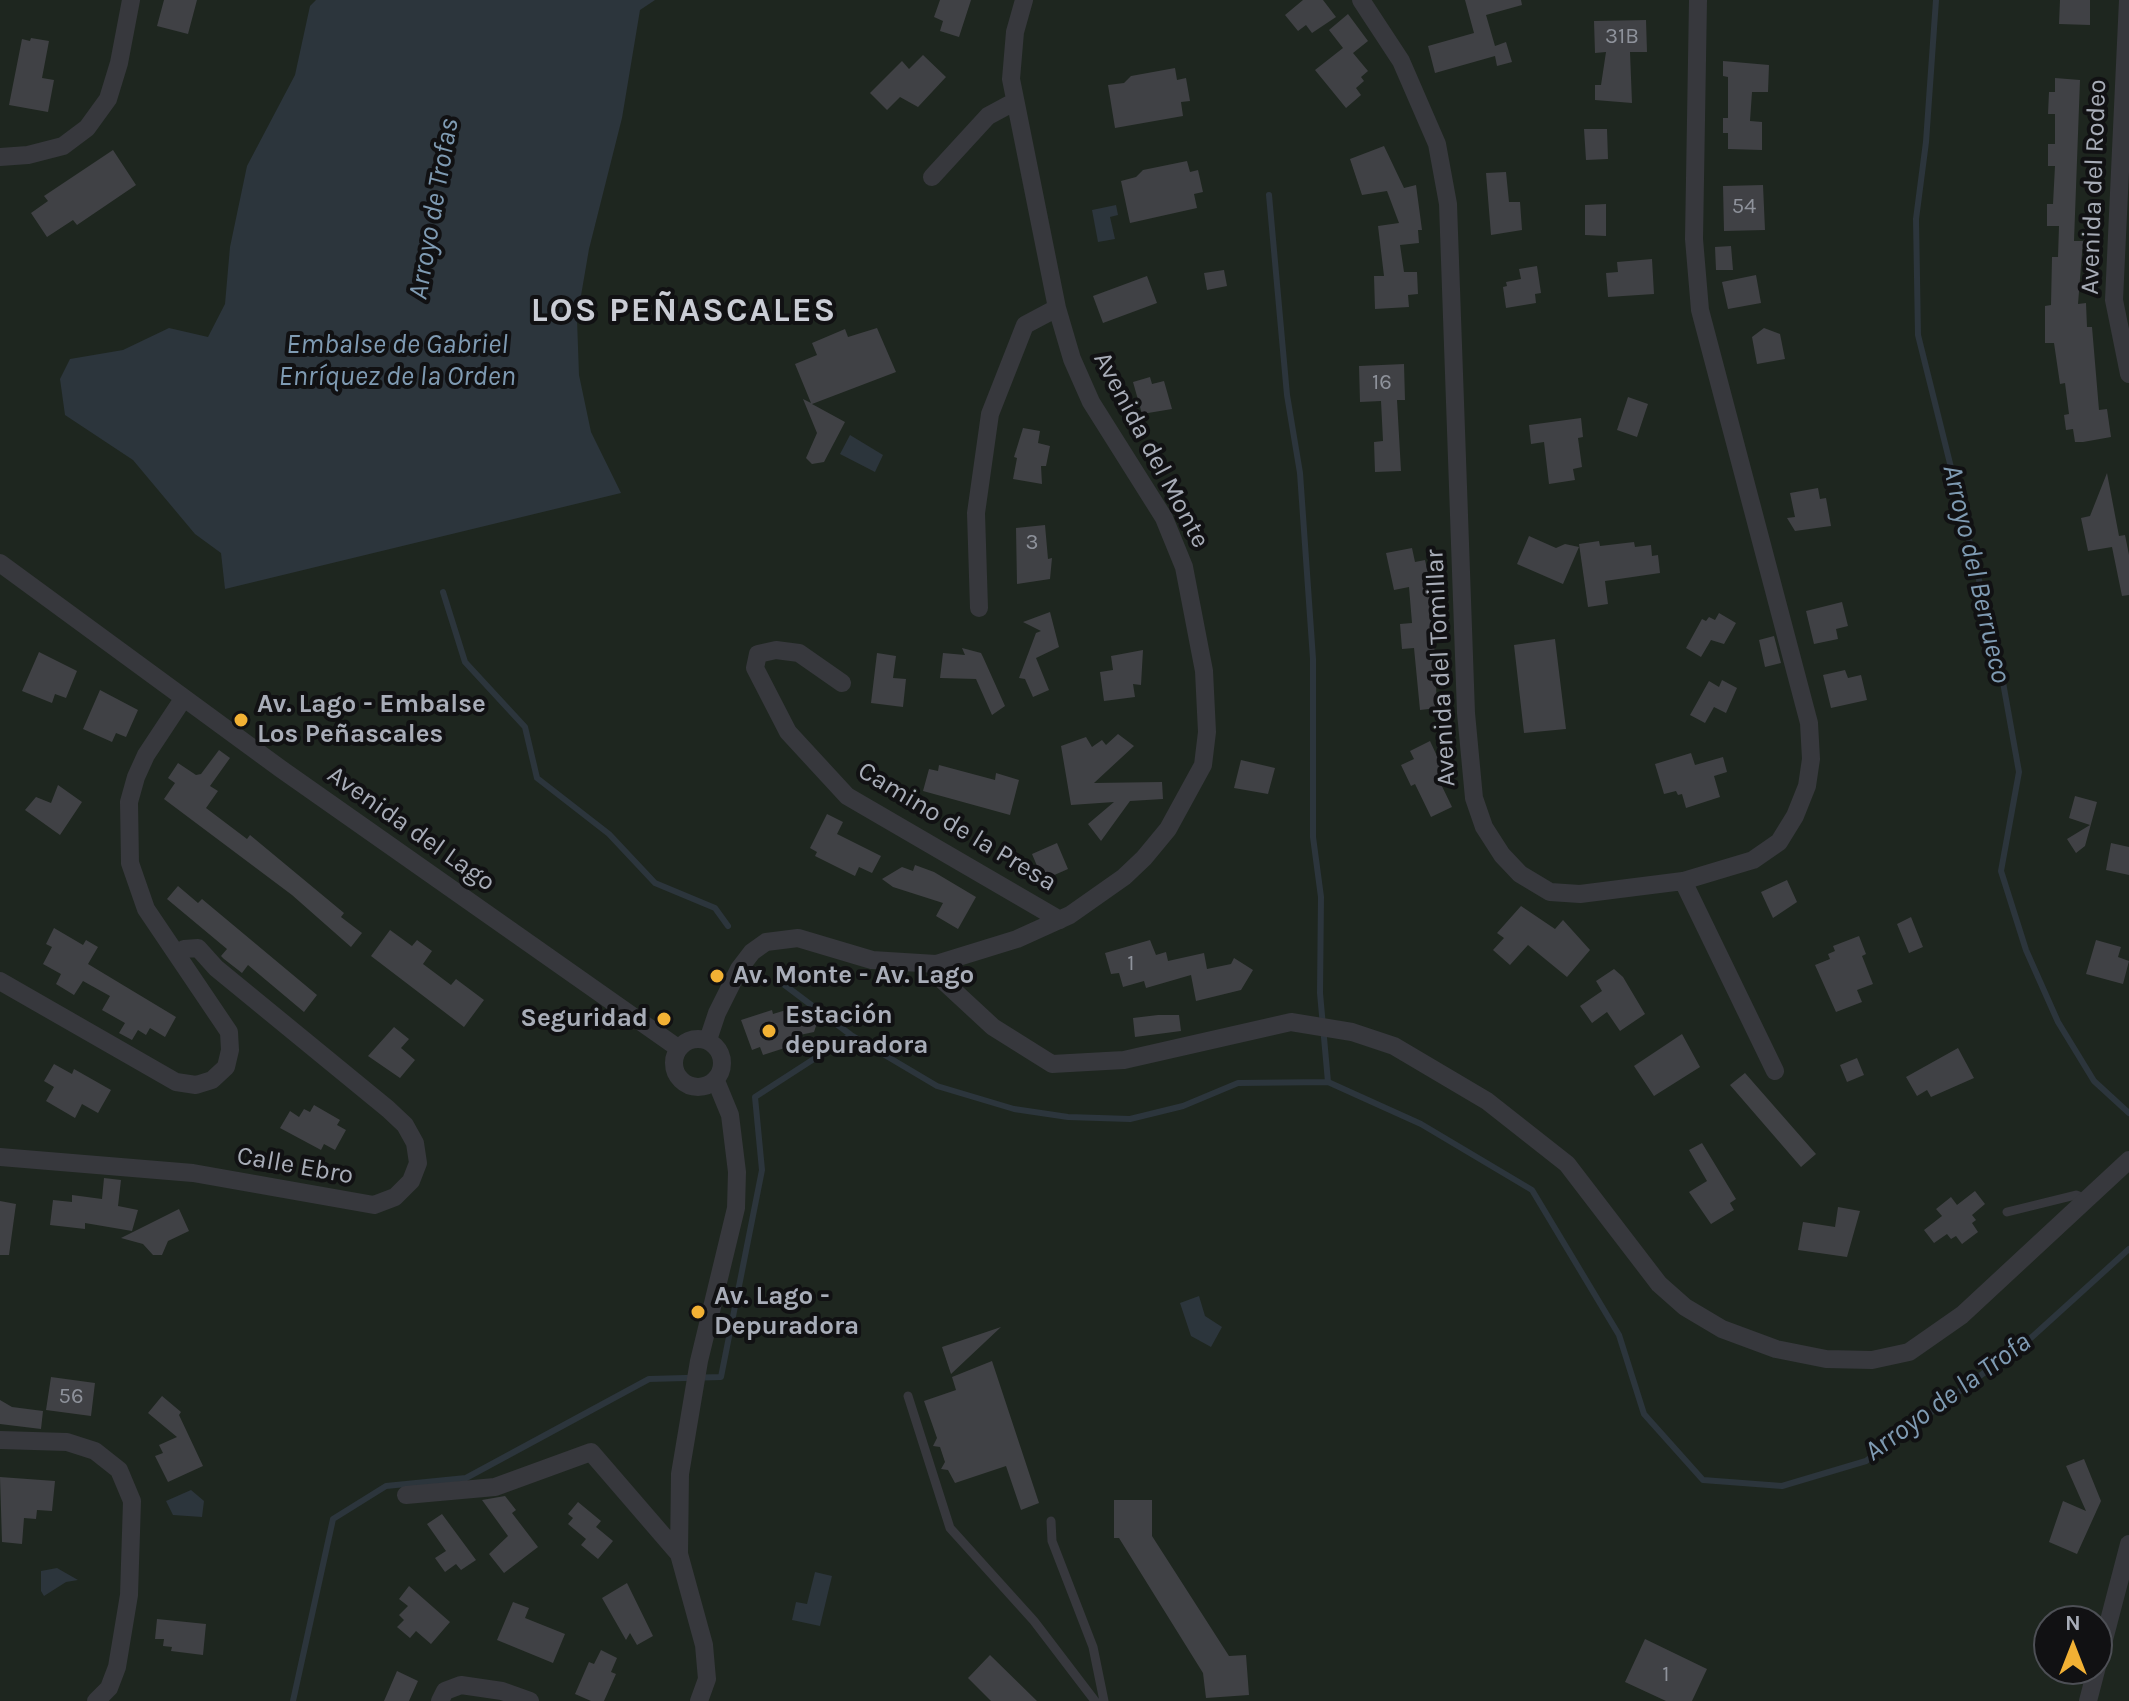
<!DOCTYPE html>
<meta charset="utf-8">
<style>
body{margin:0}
#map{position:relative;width:2129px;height:1701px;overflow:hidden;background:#161618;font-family:Karla,sans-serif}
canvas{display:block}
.north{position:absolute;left:2033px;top:1605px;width:80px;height:80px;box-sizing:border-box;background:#111113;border:2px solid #4d4f55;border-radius:50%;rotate:0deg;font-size:22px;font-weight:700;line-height:32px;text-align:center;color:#a8adb8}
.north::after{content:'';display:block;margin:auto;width:28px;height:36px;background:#f2b134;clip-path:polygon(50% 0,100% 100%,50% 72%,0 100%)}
</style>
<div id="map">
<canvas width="2129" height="1701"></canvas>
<div class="north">N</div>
</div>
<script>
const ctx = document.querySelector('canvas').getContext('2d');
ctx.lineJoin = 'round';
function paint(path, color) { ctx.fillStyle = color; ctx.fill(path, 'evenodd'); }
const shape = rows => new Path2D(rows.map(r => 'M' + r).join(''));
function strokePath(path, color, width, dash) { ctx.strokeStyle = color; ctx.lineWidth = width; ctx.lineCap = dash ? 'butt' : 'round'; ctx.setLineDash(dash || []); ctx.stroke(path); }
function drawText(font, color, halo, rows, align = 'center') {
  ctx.font = font + ' Karla,sans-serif'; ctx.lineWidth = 8; ctx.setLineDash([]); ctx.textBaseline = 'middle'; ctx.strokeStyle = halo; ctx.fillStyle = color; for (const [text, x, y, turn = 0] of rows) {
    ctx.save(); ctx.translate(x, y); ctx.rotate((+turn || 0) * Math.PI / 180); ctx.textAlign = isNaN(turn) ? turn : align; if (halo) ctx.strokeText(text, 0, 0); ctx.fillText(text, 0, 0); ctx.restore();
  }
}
paint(shape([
 [0,0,2129,0,2129,1701,0,1701],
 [2049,1621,2097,1621,2097,1669,2049,1669]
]), '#1e261f');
paint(shape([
 [316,0,655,0,640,10,622,118,589,249,577,319,579,375,591,432,621,493,225,589,221,553,195,534,133,460,65,415,60,379,70,359,123,350,169,328,208,337,225,304,230,247,247,166,295,75,310,6],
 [1116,205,1118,215,1110,217,1115,239,1098,242,1092,210],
 [850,435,883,455,875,472,840,454],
 [1199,1296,1205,1316,1222,1327,1211,1347,1191,1336,1180,1303],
 [191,1490,204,1501,202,1517,173,1515,166,1501],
 [57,1568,78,1580,66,1582,44,1596,41,1591,41,1571],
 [815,1572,832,1576,820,1626,792,1620,796,1602,807,1604]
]), '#2c353c');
strokePath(shape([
 [1936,0,1926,142,1916,219,1918,335,1999,660,2019,772,2001,871,2026,950,2058,1022,2094,1081,2129,1113],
 [1269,195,1287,395,1300,473,1313,659,1313,837,1321,897,1320,993,1328,1082],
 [443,592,465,662,525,727,537,778,609,834,655,883,715,908,728,926],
 [778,980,851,1035,937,1086,1014,1109,1068,1117,1130,1119,1183,1106,1238,1083,1328,1082,1421,1124,1532,1190,1619,1335,1644,1414,1703,1480,1782,1486,1866,1461,2032,1337,2129,1249],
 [293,1701,333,1519,386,1486,466,1478,649,1379,721,1377,762,1170,755,1097,851,1035]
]), '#2c353c', 6);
paint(shape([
 [164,0,197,0,188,34,157,26],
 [940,0,971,0,959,37,940,31,943,21,934,17],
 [1303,0,1323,0,1336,17,1312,33,1306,25,1298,31,1285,15],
 [1465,0,1521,0,1522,5,1486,15,1495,46,1506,42,1512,62,1497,66,1495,56,1435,73,1428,46,1474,33],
 [2060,0,2090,0,2090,25,2059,24],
 [1348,14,1368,41,1353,53,1368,71,1361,77,1364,81,1356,88,1361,95,1346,108,1315,70,1343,48,1329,30],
 [1646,20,1647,52,1630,52,1632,103,1595,100,1595,85,1601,85,1606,52,1595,53,1594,21],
 [31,38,49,41,42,78,54,80,48,112,9,105,22,39,30,41],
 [923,55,946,77,918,107,900,97,887,110,870,93,902,61,909,69],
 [1723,61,1769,65,1768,92,1752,92,1750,121,1762,122,1762,150,1728,149,1728,133,1723,133,1723,118,1728,118,1728,77,1723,76],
 [1175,68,1177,80,1186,78,1190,101,1181,102,1183,116,1115,128,1108,85,1124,83,1131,76],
 [2055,78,2080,80,2074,241,2083,241,2078,304,2086,303,2087,327,2092,327,2099,410,2107,409,2111,437,2083,442,2075,442,2073,429,2066,430,2064,415,2069,414,2065,383,2060,384,2054,343,2045,343,2045,306,2051,305,2052,257,2058,257,2059,226,2047,226,2047,204,2053,204,2055,166,2048,166,2048,144,2055,144,2055,114,2048,114,2049,92,2055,92],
 [1584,129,1607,129,1608,159,1586,160],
 [1384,146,1404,188,1416,185,1422,230,1418,230,1419,243,1400,245,1404,272,1417,272,1418,294,1408,295,1409,307,1375,309,1374,276,1384,276,1378,226,1399,223,1387,191,1362,195,1350,159],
 [113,150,136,185,77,225,73,220,47,237,31,213,48,201,44,196],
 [1187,161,1190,172,1198,170,1203,192,1194,194,1197,208,1130,223,1121,181,1136,177,1143,170],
 [1506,172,1509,202,1520,202,1522,230,1491,235,1486,173],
 [1763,185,1765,230,1724,231,1723,186],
 [1606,204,1606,236,1585,235,1585,205],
 [1731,246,1733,270,1716,270,1715,247],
 [1652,259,1654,294,1608,297,1606,273,1618,272,1617,262],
 [1537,266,1541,293,1535,294,1536,303,1506,308,1503,287,1507,286,1506,282,1521,279,1519,269],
 [1224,270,1227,286,1207,290,1204,273],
 [1756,275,1761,303,1728,309,1722,282],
 [1147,276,1157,303,1103,323,1093,296],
 [877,328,896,372,812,404,845,422,824,462,812,464,806,458,817,433,803,399,811,403,795,364,817,355,812,343,845,329,848,337],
 [1764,328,1780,334,1785,359,1757,364,1752,337],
 [1404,364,1405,400,1397,400,1401,471,1375,472,1374,442,1383,441,1381,401,1360,402,1359,366],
 [1150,377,1152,384,1164,381,1172,409,1142,414,1133,382],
 [1628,397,1648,404,1637,437,1617,430],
 [1581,418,1583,437,1578,438,1582,467,1573,469,1575,480,1549,484,1544,442,1531,444,1529,425],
 [1023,428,1040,431,1038,443,1050,446,1046,466,1041,466,1042,484,1013,479,1017,458,1014,457],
 [2107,473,2119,536,2125,535,2129,555,2129,595,2122,596,2112,547,2088,551,2081,518,2090,516],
 [1818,488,1820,499,1826,498,1831,526,1795,531,1787,518,1795,517,1790,493],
 [1045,525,1048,559,1052,558,1050,579,1017,584,1016,528],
 [1529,536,1556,548,1565,544,1579,547,1563,584,1517,564],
 [1599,541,1600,546,1634,542,1635,547,1651,545,1652,556,1658,555,1660,573,1605,581,1608,604,1588,607,1579,544],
 [1412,548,1415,562,1425,560,1432,592,1437,708,1420,710,1414,648,1402,649,1400,624,1412,623,1409,587,1394,590,1386,553],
 [1842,602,1848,626,1836,629,1838,639,1814,644,1806,611],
 [1050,612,1059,647,1036,658,1049,690,1033,697,1025,679,1019,678,1036,633,1041,631,1023,622],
 [1719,613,1736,623,1724,644,1711,640,1701,657,1686,648,1702,619,1706,621,1709,617,1715,620],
 [1774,636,1781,663,1765,667,1759,640],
 [1555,639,1566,729,1524,733,1514,645],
 [962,648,981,653,983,657,1005,706,992,715,976,679,940,678,943,653,965,655],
 [1143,650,1141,685,1133,684,1135,697,1104,701,1100,672,1113,670,1111,656],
 [39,652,77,671,66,698,55,694,52,703,22,691],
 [877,653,896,656,893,678,906,679,903,707,871,703],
 [1845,670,1848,678,1861,675,1867,700,1831,708,1823,675],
 [1722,680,1737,688,1726,713,1714,707,1705,723,1690,715,1709,681,1719,687],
 [100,690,138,710,126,737,116,733,112,742,83,729],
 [1118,734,1134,746,1094,783,1162,782,1163,799,1130,801,1101,841,1088,824,1114,802,1071,805,1061,746,1086,737,1092,747,1102,740,1106,745],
 [1430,741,1442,767,1439,780,1452,807,1431,817,1415,784,1411,786,1401,765,1414,759,1410,751],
 [219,750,230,758,210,786,218,791,206,808,247,839,250,835,344,913,341,917,362,933,351,947,292,895,164,799,175,783,168,778,178,763,196,775,201,774],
 [1691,753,1695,765,1723,757,1727,772,1714,776,1720,797,1686,808,1682,794,1678,795,1676,791,1664,794,1655,764],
 [1241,760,1275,768,1268,794,1234,788],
 [939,765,995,780,996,773,1019,780,1010,815,923,791,929,769,938,771],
 [58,785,82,802,60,835,25,810,36,797,51,803],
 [2075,796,2097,802,2085,846,2076,853,2067,839,2090,825,2069,818],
 [827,814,843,822,837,834,881,856,872,873,859,867,855,876,815,856,817,852,810,848],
 [1057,843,1068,869,1043,880,1032,854],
 [2111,843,2129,847,2129,875,2106,870],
 [915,865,934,872,976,897,958,929,936,916,943,903,893,887,882,879,902,867,913,871],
 [1787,880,1797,902,1773,918,1761,892],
 [178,886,198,903,202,899,317,995,304,1012,248,965,242,973,224,959,221,956,227,949,167,899],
 [1521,906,1555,929,1563,920,1590,950,1567,977,1528,945,1510,965,1493,950,1504,938,1497,933],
 [1911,917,1923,947,1909,953,1897,924],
 [54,928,83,945,86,940,98,947,88,964,176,1017,165,1037,150,1028,146,1035,138,1030,132,1040,119,1033,125,1023,102,1010,110,996,83,981,74,995,56,984,61,974,43,964,52,947,46,944],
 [390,930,412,946,417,940,432,951,423,964,451,985,456,979,484,1000,464,1027,371,956],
 [1859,936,1866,954,1862,956,1873,984,1857,990,1862,1002,1836,1012,1815,965,1830,959,1828,954,1835,951,1833,946],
 [1150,940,1156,955,1166,952,1168,961,1204,953,1207,969,1231,964,1234,958,1253,970,1241,990,1196,1001,1191,975,1146,988,1144,981,1123,987,1119,973,1111,974,1105,953],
 [2096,940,2121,947,2118,957,2129,961,2123,984,2086,974],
 [1614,969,1623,977,1645,1014,1620,1031,1607,1012,1592,1023,1580,1006,1602,991,1596,981],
 [809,1008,819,1017,814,1032,795,1036,797,1044,763,1055,760,1047,752,1050,741,1020,772,1010,773,1014,786,1010,787,1014],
 [1158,1015,1179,1015,1181,1031,1135,1037,1133,1018],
 [394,1027,409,1039,401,1048,415,1060,400,1078,368,1056],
 [1682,1034,1700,1067,1654,1096,1634,1066],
 [1958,1048,1974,1078,1931,1097,1927,1090,1917,1096,1906,1077],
 [1857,1058,1864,1075,1847,1082,1840,1065],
 [54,1064,72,1074,74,1069,111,1090,98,1113,82,1104,75,1118,46,1101,54,1087,44,1081],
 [1745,1073,1816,1154,1801,1167,1730,1085],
 [314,1105,340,1120,337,1125,346,1130,335,1150,324,1144,321,1150,280,1128,290,1111,299,1117,304,1109,310,1112],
 [1702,1143,1736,1199,1730,1203,1734,1210,1711,1224,1689,1192,1707,1181,1689,1150],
 [104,1178,121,1180,118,1206,138,1210,132,1231,85,1223,85,1229,50,1225,53,1200,72,1202,72,1195,102,1199],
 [1975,1191,1985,1204,1972,1215,1976,1220,1972,1223,1978,1232,1962,1244,1956,1236,1951,1239,1947,1234,1934,1243,1924,1230,1942,1216,1936,1209,1951,1197,1957,1205],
 [0,1201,16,1204,9,1255,0,1255],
 [1838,1207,1860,1211,1847,1257,1798,1250,1803,1222,1835,1227],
 [179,1209,189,1231,168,1241,162,1255,153,1255,143,1244,121,1238],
 [1001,1327,951,1374,942,1347],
 [992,1361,1039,1503,1021,1510,1006,1466,955,1483,948,1470,941,1469,945,1462,940,1447,933,1446,937,1438,924,1401,956,1390,952,1377],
 [51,1377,95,1383,91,1416,46,1410],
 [162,1396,181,1412,179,1415,203,1466,168,1482,155,1456,163,1453,159,1445,177,1437,148,1413],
 [0,1400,12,1407,43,1411,41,1429,0,1424],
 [2084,1459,2101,1501,2077,1554,2049,1542,2063,1501,2086,1511,2066,1466],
 [0,1477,55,1481,52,1511,37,1510,36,1519,24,1518,22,1544,2,1542],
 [505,1496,516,1510,512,1513,538,1547,504,1573,489,1554,508,1536,482,1500],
 [1114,1500,1152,1500,1152,1536,1229,1656,1246,1655,1249,1695,1206,1698,1203,1673,1119,1538,1114,1538],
 [578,1502,601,1521,596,1527,613,1541,598,1559,581,1545,586,1539,568,1524,573,1518,568,1514],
 [442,1514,476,1560,461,1570,456,1564,445,1572,435,1558,446,1551,427,1524],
 [627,1583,653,1636,637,1645,630,1633,626,1640,602,1598],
 [409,1586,450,1622,431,1644,416,1631,410,1638,397,1627,404,1620,399,1615,408,1606,399,1599],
 [513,1602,529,1608,525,1618,565,1634,553,1663,497,1640],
 [157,1619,206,1624,203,1655,171,1651,172,1647,163,1646,164,1639,155,1639],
 [1645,1639,1707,1669,1692,1701,1666,1701,1625,1682],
 [601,1650,617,1658,611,1672,616,1674,604,1701,591,1701,575,1694,589,1662,594,1664],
 [990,1655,1037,1701,991,1701,968,1678],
 [397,1671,418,1681,409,1701,384,1701]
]), '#404145');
strokePath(shape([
 [2007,1212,2076,1195,2086,1199],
 [908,1396,950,1528,1034,1621,1095,1701],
 [1051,1521,1052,1541,1093,1647,1104,1701]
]), '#37383d', 9);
strokePath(shape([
 [1361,0,1401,61,1437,144,1448,204,1466,713,1474,798,1484,827,1502,855,1520,874,1550,892,1580,894,1683,881,1753,860,1779,842,1795,816,1807,786,1811,759,1809,723,1700,310,1694,239,1698,0],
 [2128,0,2114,300,2129,374],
 [0,157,28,155,63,146,87,128,108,99,119,63,131,0],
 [932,177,988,116,1014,102],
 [0,563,281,769,678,1048],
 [979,608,976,513,990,414,1025,325,1057,308],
 [842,683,799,653,776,650,758,654,755,668,788,732,847,796,1060,920],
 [1683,881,1775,1071],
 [936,964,939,977,993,1027,1052,1064,1124,1060,1291,1022,1352,1032,1394,1046,1487,1101,1567,1164,1659,1284,1685,1307,1722,1329,1776,1349,1826,1359,1872,1360,1909,1352,1962,1315,2129,1160],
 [0,981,176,1082,196,1085,212,1080,226,1067,230,1050,229,1032,146,909,130,863,129,802,136,777,146,755,183,699],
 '674 1063a24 24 0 1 1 48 0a24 24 0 1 1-48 0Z',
 [708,1040,717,1013,739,969,752,952,766,942,798,938,872,960,936,964,1017,939,1070,915,1124,877,1144,858,1168,829,1203,765,1207,732,1204,671,1184,567,1164,518,1091,402,1072,359,1057,308,1011,79,1015,32,1024,0],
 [0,1157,193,1173,374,1205,395,1197,411,1181,418,1163,415,1143,405,1125,388,1109,216,968,198,948,184,949,177,955],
 [0,1440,67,1442,95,1451,119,1470,132,1501,129,1595,117,1667,109,1688,96,1701],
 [406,1495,495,1487,591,1452,679,1554],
 [440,1701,445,1691,461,1685,502,1691,530,1701],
 [699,1701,707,1679,704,1645,679,1554,680,1474,699,1361,736,1208,737,1172,730,1115,716,1081],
 [2088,1701,2129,1544]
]), '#37383d', 18);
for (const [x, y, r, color] of [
 [241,720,8,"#f2b134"],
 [717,976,8,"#f2b134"],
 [664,1019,8,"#f2b134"],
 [769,1031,8,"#f2b134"],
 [698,1312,8,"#f2b134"]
]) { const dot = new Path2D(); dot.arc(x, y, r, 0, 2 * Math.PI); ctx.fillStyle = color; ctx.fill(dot); strokePath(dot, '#111113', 3); }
drawText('22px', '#8e929b', null, [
 ["31B",1622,37],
 ["54",1744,207],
 ["16",1382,383],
 ["3",1032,543],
 ["1",1131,964],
 ["56",71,1397],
 ["1",1666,1675]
]);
drawText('26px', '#a8adb8', '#111113', [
 ["Avenida del Rodeo",2094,187,-88],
 ["Avenida del Monte",1151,450,62],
 ["Avenida del Tomillar",1441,668,-93],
 ["Camino de la Presa",957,827,31],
 ["Avenida del Lago",411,829,35],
 ["Calle Ebro",295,1166,10]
]);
drawText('bold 26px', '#a8adb8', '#111113', [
 ["Av. Lago - Embalse",257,705],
 ["Los Peñascales",257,735],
 ["Av. Monte - Av. Lago",733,976],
 ["Estación",785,1016],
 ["depuradora",785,1046],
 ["Seguridad",648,1019,"right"],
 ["Av. Lago -",714,1297],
 ["Depuradora",714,1327]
], 'left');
drawText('italic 28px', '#7f9bb3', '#111113', [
 ["Arroyo de Trofas",434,209,-80],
 ["Embalse de Gabriel",397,345],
 ["Enríquez de la Orden",397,377],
 ["Arroyo del Berrueco",1976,574,77],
 ["Arroyo de la Trofa",1948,1397,-36]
]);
ctx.letterSpacing = '2px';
drawText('bold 34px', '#c9ccd4', '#111113', [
 ["LOS PEÑASCALES",684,311]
]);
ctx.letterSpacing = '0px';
</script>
